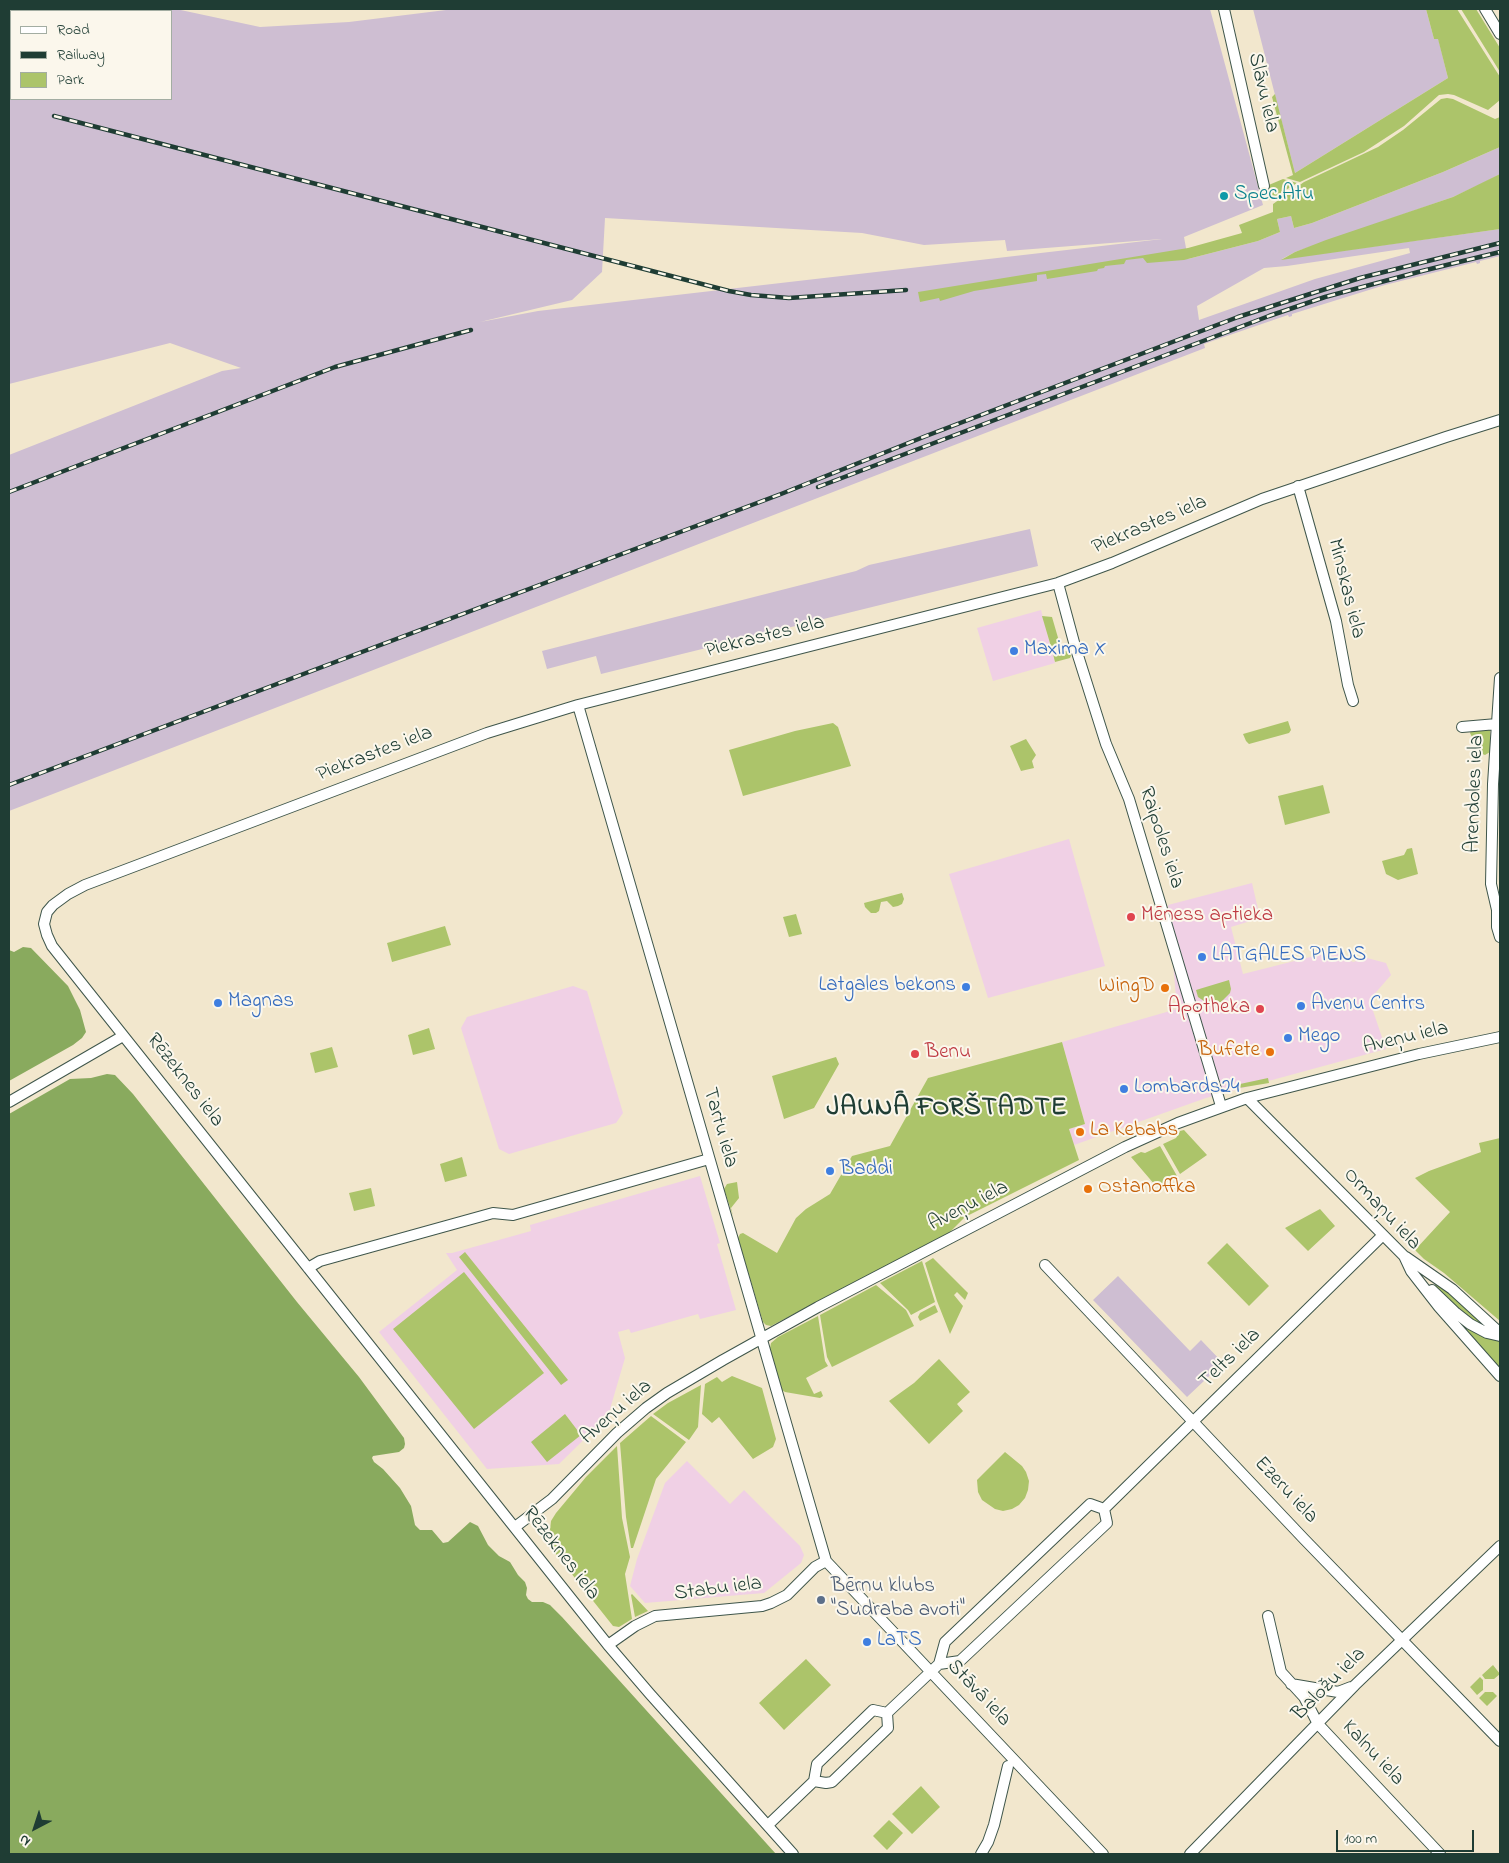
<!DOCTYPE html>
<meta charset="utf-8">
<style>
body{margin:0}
#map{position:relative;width:1509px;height:1863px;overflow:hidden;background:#f2e7cd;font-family:"Indie Flower",sans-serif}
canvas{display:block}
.frame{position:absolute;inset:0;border:10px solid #1f3d34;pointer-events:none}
.legend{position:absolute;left:10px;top:10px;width:162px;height:90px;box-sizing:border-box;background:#fbf7ec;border:1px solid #a3ada2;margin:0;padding:6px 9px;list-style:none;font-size:15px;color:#1f3d34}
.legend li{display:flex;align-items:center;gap:10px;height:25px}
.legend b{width:25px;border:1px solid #a3ada2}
.north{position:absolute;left:10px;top:1803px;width:50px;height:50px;-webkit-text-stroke:4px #fbf7ec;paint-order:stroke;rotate:220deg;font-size:14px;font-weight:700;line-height:20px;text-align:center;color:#1f3d34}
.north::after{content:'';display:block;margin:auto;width:18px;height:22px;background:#1f3d34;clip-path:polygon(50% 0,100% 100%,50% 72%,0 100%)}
.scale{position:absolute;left:1336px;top:1830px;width:138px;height:22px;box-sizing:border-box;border:2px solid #1f3d34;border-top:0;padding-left:6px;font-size:15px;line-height:18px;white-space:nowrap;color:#1f3d34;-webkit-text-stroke:4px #fbf7ec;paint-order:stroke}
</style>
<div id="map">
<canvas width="1509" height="1863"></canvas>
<div class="frame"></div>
<ul class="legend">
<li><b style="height:6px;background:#fff"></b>Road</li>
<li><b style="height:6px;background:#1f3d34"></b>Railway</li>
<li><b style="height:14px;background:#acc46a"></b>Park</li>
</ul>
<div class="north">N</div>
<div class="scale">100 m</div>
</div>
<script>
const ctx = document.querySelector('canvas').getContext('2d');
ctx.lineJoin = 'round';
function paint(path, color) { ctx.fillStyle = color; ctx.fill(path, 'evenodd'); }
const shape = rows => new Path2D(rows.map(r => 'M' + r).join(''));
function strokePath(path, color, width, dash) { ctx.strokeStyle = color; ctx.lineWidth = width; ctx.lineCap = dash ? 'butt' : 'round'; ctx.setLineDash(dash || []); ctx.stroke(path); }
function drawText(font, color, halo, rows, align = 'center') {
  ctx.font = font + ' "Indie Flower",sans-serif'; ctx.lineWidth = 4; ctx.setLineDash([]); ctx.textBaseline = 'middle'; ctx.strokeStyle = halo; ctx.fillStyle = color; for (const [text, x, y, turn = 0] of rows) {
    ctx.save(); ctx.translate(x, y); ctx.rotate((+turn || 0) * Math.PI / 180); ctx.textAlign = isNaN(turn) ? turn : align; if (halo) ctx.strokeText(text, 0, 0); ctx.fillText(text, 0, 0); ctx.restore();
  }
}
paint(shape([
 [1041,610,1055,663,993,681,977,628],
 [1069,839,1105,966,988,998,949,874],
 [1252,883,1260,918,1231,927,1243,974,1334,951,1353,962,1367,958,1386,963,1391,975,1371,998,1370,1002,1386,1049,1206,1098,1074,1145,1069,1129,1085,1124,1062,1042,1177,1009,1168,905],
 [573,986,587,991,623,1113,616,1123,509,1154,499,1149,461,1028,467,1017],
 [700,1176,720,1243,717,1244,736,1310,700,1319,698,1314,631,1333,629,1329,618,1332,625,1358,608,1416,559,1464,487,1469,379,1332,457,1270,446,1253,452,1253,531,1231,530,1225],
 [687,1461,730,1504,744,1490,800,1546,804,1555,801,1563,764,1593,645,1603,630,1586,637,1559,665,1483]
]), '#f0d0e5');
paint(shape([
 [9,9,176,9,260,27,349,22,454,9,1210,9,1263,205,1184,237,1188,259,1258,241,1280,232,1277,219,1291,216,1294,228,1312,223,1443,172,1500,147,1500,174,1483,183,1453,197,1295,252,1282,259,1500,229,1500,256,1480,261,1480,263,1477,264,1476,262,1385,285,1292,314,1292,316,1289,317,1288,315,1221,338,1204,344,1205,348,9,811,9,455,222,371,241,368,170,343,9,384],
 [11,11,171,11,171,99,11,99],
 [605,218,862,233,924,245,1005,240,1007,251,1162,239,538,311,480,322,572,300,602,272],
 [1409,248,1410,253,1315,279,1199,320,1197,306,1264,268,1287,266],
 [1253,9,1426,9,1434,39,1438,38,1448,78,1295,173],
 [1030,529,1038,566,601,674,596,656,547,669,542,651,856,571,869,565],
 [1118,1276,1190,1351,1201,1340,1223,1363,1187,1397,1093,1300]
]), '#cebed2');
paint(shape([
 [1426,9,1457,9,1500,77,1500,100,1488,110,1454,95,1448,94,1439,95,1404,126,1364,152,1300,182,1286,178,1293,175,1272,97,1275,94,1295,173,1448,78,1438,39,1434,39],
 [1461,9,1476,9,1500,48,1500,72],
 [1447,98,1453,99,1495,119,1500,117,1500,147,1443,172,1312,223,1294,228,1291,216,1277,219,1280,232,1258,241,1184,260,1147,263,1143,258,1126,260,1124,264,1105,266,1104,268,1098,269,1097,271,1047,279,1046,274,1037,275,1037,281,974,291,940,301,939,298,920,302,918,292,1188,248,1242,233,1239,225,1273,212,1273,204,1304,182,1378,147,1403,130,1441,99],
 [1500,174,1500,229,1281,260,1295,252,1326,240,1453,197],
 [1283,179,1297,183,1270,200,1268,199,1264,187],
 [1042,616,1052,617,1061,648,1052,650],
 [1070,650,1071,656,1070,658,1055,662,1053,654],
 [1288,721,1291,730,1289,733,1249,744,1246,741,1243,734],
 [833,723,838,727,851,766,743,796,729,750,795,731],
 [1490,729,1490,752,1485,755,1480,753,1470,733,1471,731],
 [1026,739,1036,755,1032,761,1034,768,1021,771,1010,746],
 [1323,785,1330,813,1285,825,1278,796],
 [1412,848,1418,874,1398,880,1386,874,1382,861,1404,855,1407,849],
 [902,893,904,899,902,904,898,906,893,907,887,901,881,902,879,911,876,913,871,913,865,907,864,903],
 [796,914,802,934,789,937,783,917],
 [445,926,451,945,392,962,387,943],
 [1229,980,1231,989,1230,993,1221,1002,1207,1003,1198,997,1196,990],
 [429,1028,435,1049,413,1055,408,1035],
 [1062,1042,1085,1124,1069,1129,1079,1160,965,1217,949,1233,771,1326,766,1325,763,1322,738,1238,740,1234,743,1233,777,1253,796,1218,806,1209,830,1194,852,1156,890,1146,928,1078],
 [332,1047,338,1067,315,1073,310,1053],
 [836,1057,839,1064,814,1108,784,1119,772,1076],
 [1268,1078,1269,1083,1239,1088,1240,1084],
 [1184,1130,1207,1155,1180,1174,1163,1144,1176,1138,1180,1131],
 [1500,1138,1500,1321,1444,1273,1424,1259,1415,1250,1450,1212,1415,1178,1429,1171,1481,1152,1479,1143],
 [1160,1146,1177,1176,1159,1187,1155,1185,1131,1157,1141,1152,1145,1153],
 [462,1157,467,1176,445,1182,440,1164],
 [737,1182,739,1198,731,1208,733,1216,724,1189,727,1184],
 [371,1188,375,1206,354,1211,349,1193],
 [1320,1209,1335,1226,1308,1251,1285,1228],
 [1227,1243,1269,1286,1249,1306,1207,1263],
 [465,1252,568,1380,561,1385,459,1257],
 [933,1258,968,1293,965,1300,957,1292,954,1295,963,1306,950,1334,937,1301,925,1263],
 [922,1261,935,1302,911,1315,908,1310,880,1283],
 [464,1272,544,1373,474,1429,393,1329],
 [1439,1283,1490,1329,1472,1321,1433,1286],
 [876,1285,906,1310,914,1326,832,1367,827,1357,820,1315],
 [935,1305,938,1312,920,1321,918,1317,920,1313],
 [1451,1314,1487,1337,1500,1341,1500,1369],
 [818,1316,825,1361,828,1366,806,1378,814,1394,821,1391,823,1396,820,1398,785,1392,782,1390,770,1348,771,1343,778,1337],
 [939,1359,970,1392,957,1404,963,1411,929,1444,889,1401,914,1383],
 [732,1376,762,1388,776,1439,773,1447,753,1459,719,1417,712,1423,702,1414,705,1384,717,1377,722,1382],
 [701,1385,698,1427,689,1440,653,1414,668,1403],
 [565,1414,581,1435,547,1462,531,1442],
 [651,1416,686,1442,656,1479,633,1548,631,1548,626,1517,620,1443],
 [617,1446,622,1518,630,1557,625,1574,632,1619,619,1627,613,1626,552,1549,549,1539,551,1521,556,1513,586,1477],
 [1005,1452,1022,1466,1026,1472,1029,1481,1028,1490,1025,1498,1019,1505,1012,1509,1003,1511,995,1509,982,1500,978,1492,977,1480],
 [632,1594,648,1611,635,1617,631,1595],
 [806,1659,831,1685,784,1730,759,1703],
 [1493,1665,1500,1674,1494,1679,1485,1679,1482,1675],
 [1480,1677,1483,1680,1483,1690,1477,1695,1470,1687],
 [1485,1692,1493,1692,1497,1696,1487,1706,1479,1698],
 [921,1786,940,1807,912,1834,892,1814],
 [889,1820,903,1833,887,1850,873,1836]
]), '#acc46a');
paint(shape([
 [23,947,31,948,68,986,80,1010,86,1032,82,1038,73,1045,9,1081,9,950,14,952],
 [107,1074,115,1075,133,1094,297,1302,359,1377,404,1438,405,1444,404,1448,399,1452,373,1456,372,1458,374,1462,383,1469,400,1488,411,1506,415,1525,420,1530,432,1530,443,1543,448,1542,470,1522,478,1526,488,1545,499,1556,510,1562,518,1575,525,1582,527,1588,526,1595,528,1599,532,1602,543,1602,550,1605,562,1617,776,1854,9,1854,9,1114,70,1079,91,1078]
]), '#89aa5e');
const minor = shape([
 [1224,9,1264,186],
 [1485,9,1500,34],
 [1298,486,1336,621,1348,685,1353,701],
 [1058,583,1075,646,1106,744,1129,799,1221,1106],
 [578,705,826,1561,1103,1854],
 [1462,727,1497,724],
 [1500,909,1497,910,1497,927,1500,937],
 [1497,910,1491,884,1493,784,1500,678],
 [1247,1098,1404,1256,1411,1271,1439,1307,1500,1376],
 [9,1102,123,1036],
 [1406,1257,1452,1289,1500,1333],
 [1045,1265,1304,1539,1500,1741],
 [308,1268,320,1261,493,1213,513,1215,709,1159],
 [1432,1290,1456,1313,1470,1324,1487,1333,1500,1336],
 [1104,1509,1383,1235],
 [515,1527,552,1499,617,1433,646,1408,667,1393,723,1360,818,1307,1125,1147,1178,1123,1247,1098,1419,1054,1500,1037],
 [1268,1616,1281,1672,1304,1697,1318,1724,1440,1854],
 [608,1645,635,1626,655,1616,762,1606,771,1603,787,1595,815,1567,826,1561],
 [939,1664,960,1661,1107,1523,1104,1509],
 [1291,1684,1338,1692,1351,1687],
 [887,1713,939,1664,945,1642,1090,1504,1104,1509],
 [814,1781,826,1783,832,1782,888,1728,887,1713],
 [768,1825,814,1781,817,1764,873,1710,887,1713],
 [793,1854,650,1694,608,1645,52,946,47,935,44,924,47,912,53,905,68,894,85,885,487,733,578,705,1058,583,1112,563,1262,499,1446,437,1500,420],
 [981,1854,988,1842,994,1825,1008,1766],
 [1190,1854,1355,1685,1500,1546]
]);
strokePath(minor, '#3f564b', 12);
strokePath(minor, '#fff', 10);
const rail = shape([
 [54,116,729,291,751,295,789,298,906,290],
 [818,487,1269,316,1325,297,1422,271,1500,252],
 [9,492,335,367,471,330],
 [9,785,781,494,926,436,1238,317,1360,278,1500,243]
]);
strokePath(rail, '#1f3d34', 4.5);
strokePath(rail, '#fbf7ec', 2.5, [8]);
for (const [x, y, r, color] of [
 [1224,196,5,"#0f9aa8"],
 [1014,651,5,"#3f7fe0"],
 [1131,917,5,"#e0444e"],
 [1202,957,5,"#3f7fe0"],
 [966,987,5,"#3f7fe0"],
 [1165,988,5,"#e8710a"],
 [218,1003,5,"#3f7fe0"],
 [1301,1006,5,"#3f7fe0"],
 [1260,1009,5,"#e0444e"],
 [1288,1038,5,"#3f7fe0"],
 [1270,1052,5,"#e8710a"],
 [915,1054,5,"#e0444e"],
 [1124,1089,5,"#3f7fe0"],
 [1080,1132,5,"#e8710a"],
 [830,1171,5,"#3f7fe0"],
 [1088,1189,5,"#e8710a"],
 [821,1600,5,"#5c6f8a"],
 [867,1642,5,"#3f7fe0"]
]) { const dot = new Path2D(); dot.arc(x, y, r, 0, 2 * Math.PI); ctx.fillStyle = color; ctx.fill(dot); strokePath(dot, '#fbf7ec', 2); }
drawText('21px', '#1f3d34', '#fbf7ec', [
 ["Slāvu iela",1262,93,77],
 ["Piekrastes iela",1150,526,-23],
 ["Minskas iela",1345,589,76],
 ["Piekrastes iela",765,638,-14],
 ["Piekrastes iela",375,755,-21],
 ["Arendoles iela",1476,794,-88],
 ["Raipoles iela",1160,838,72],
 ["Aveņu iela",1406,1039,-13],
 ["Rēzeknes iela",184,1081,52],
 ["Tartu iela",719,1128,74],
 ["Aveņu iela",969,1207,-27],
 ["Ormaņu iela",1381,1210,47],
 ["Telts iela",1231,1359,-44],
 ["Aveņu iela",617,1413,-41],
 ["Ezeru iela",1285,1491,47],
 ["Rēzeknes iela",560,1554,52],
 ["Stabu iela",718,1590,-7],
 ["Baložu iela",1330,1685,-45],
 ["Stāvā iela",978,1694,47],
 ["Kalnu iela",1372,1754,47]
]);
drawText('21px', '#0d838f', '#fbf7ec', [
 ["Spec.Atu",1234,196]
], 'left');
drawText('21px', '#366cbe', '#fbf7ec', [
 ["Maxima X",1024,651],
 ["LATGALES PIENS",1212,957],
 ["Latgales bekons",956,987,"right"],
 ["Magnas",228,1003],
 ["Avenu Centrs",1311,1006],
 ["Mego",1298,1038],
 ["Lombards24",1134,1089],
 ["Baddi",840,1171],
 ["LaTS",877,1642]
], 'left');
drawText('21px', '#be3a42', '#fbf7ec', [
 ["Mēness aptieka",1141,917],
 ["Apotheka",1250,1009,"right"],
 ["Benu",925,1054]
], 'left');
drawText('21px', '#c56008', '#fbf7ec', [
 ["WingD",1155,988],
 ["Bufete",1260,1052],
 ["La Kebabs",1090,1132,"left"],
 ["Ostanoffka",1098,1189,"left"]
], 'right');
drawText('21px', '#4e5e75', '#fbf7ec', [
 ["Bērnu klubs",831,1588],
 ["\"Sudraba avoti\"",831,1612]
], 'left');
ctx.letterSpacing = '1px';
drawText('bold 26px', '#1f3d34', '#fbf7ec', [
 ["JAUNĀ FORŠTADTE",947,1110]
]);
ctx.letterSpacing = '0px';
</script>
